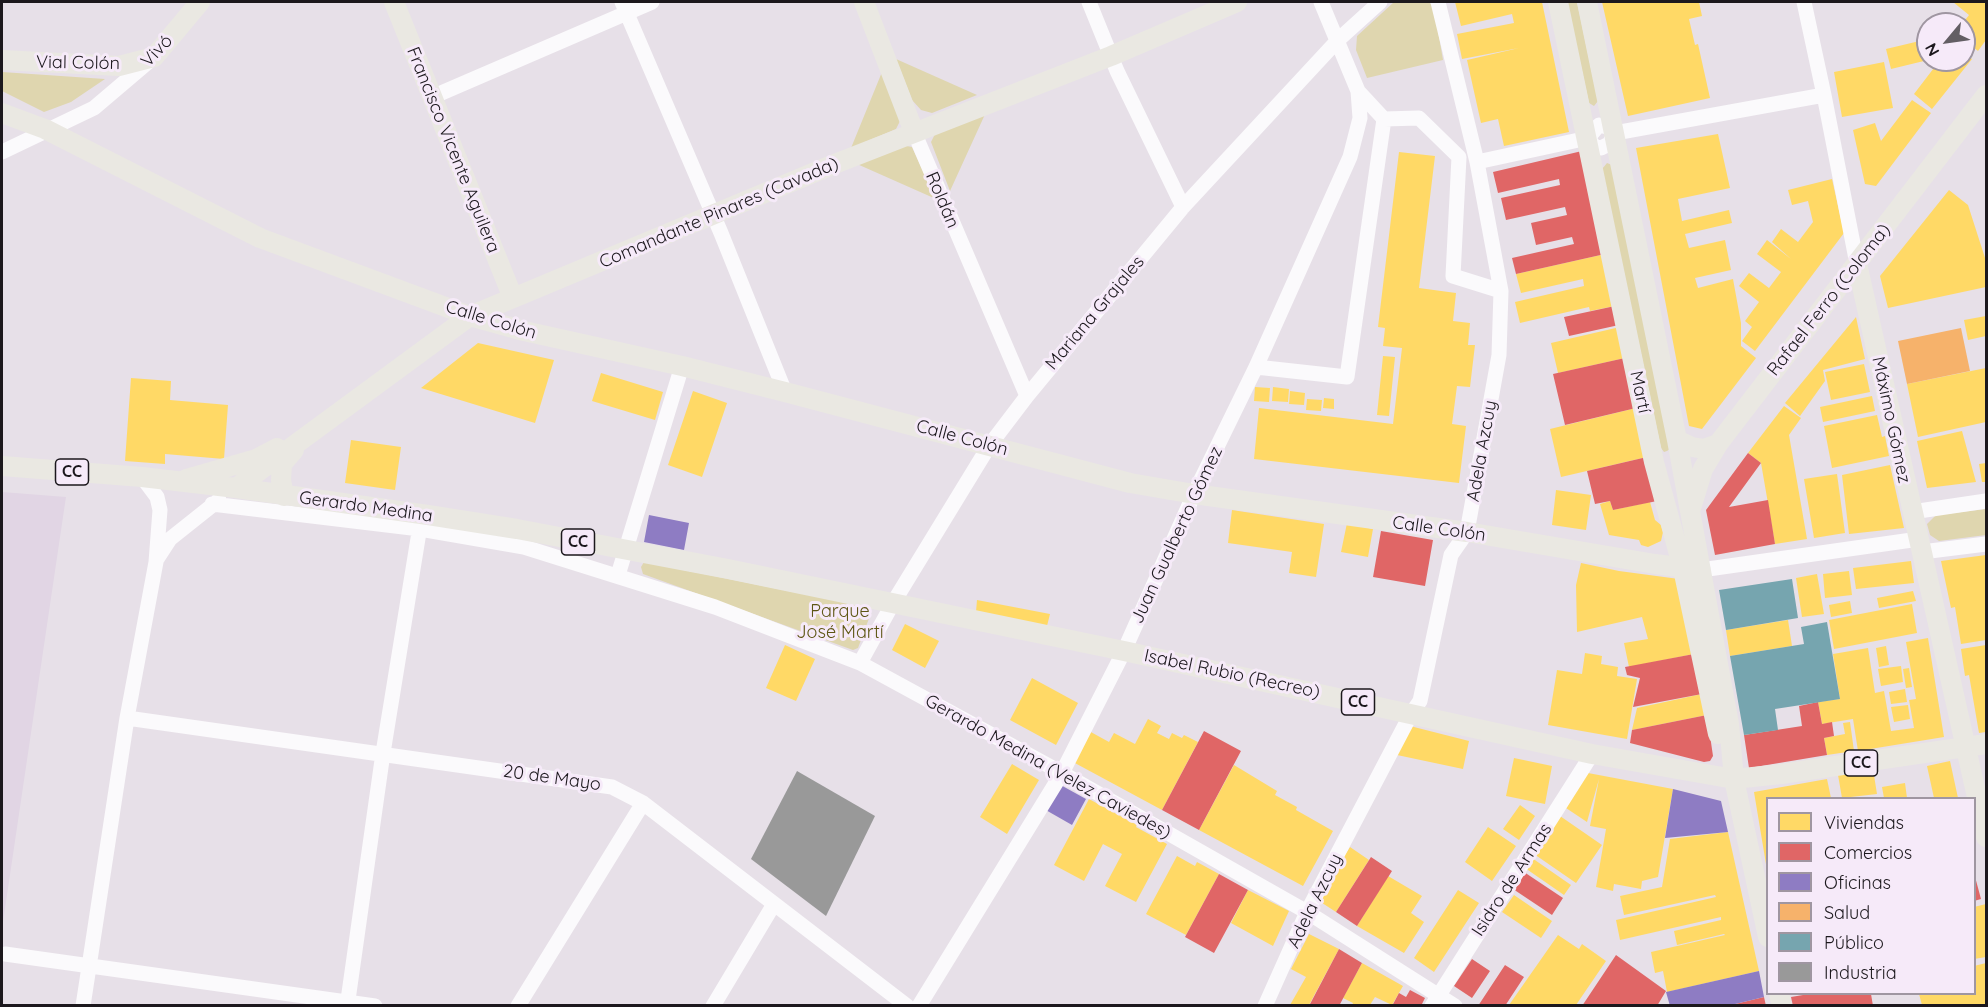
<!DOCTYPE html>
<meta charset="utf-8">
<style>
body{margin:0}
#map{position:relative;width:1988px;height:1007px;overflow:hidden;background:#e7e0e8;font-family:Quicksand,sans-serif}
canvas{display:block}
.frame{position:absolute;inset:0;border:3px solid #1c181d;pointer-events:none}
.legend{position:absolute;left:1766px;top:797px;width:210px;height:198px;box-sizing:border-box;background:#f6eaf9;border:2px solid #9f96a1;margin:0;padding:8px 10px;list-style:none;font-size:18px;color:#1c181d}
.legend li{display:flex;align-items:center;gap:12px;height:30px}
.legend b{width:30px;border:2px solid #9f96a1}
.north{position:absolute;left:1916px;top:12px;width:60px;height:60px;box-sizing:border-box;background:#f6eaf9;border:2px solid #9f96a1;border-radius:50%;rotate:241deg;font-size:16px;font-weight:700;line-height:24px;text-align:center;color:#1c181d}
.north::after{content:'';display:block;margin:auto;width:21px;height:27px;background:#635e64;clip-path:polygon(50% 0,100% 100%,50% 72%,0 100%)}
</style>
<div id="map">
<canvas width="1988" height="1007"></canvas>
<div class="frame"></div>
<ul class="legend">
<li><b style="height:16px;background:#ffd966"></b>Viviendas</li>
<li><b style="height:16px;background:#e06666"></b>Comercios</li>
<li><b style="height:16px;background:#8e7cc3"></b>Oficinas</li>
<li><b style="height:16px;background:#f6b26b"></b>Salud</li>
<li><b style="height:16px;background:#76a5af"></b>Público</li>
<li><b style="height:16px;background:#999"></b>Industria</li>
</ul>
<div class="north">N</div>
</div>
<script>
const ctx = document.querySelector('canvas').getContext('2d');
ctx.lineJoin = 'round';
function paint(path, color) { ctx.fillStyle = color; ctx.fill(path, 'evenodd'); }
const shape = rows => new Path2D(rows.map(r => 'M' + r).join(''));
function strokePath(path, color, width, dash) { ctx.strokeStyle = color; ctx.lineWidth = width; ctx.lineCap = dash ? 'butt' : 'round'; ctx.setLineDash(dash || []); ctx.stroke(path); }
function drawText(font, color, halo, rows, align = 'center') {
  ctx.font = font + ' Quicksand,sans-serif'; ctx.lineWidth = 6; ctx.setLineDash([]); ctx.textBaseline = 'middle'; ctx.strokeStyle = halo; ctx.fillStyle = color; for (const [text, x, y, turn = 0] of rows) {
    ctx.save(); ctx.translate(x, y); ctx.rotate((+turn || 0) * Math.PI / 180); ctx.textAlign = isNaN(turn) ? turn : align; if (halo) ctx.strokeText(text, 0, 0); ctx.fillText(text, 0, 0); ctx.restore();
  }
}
paint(shape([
 [2,492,66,497,2,929]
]), '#e1d5e4');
paint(shape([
 [1394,2,1429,2,1434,7,1443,60,1367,78,1356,50,1357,36],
 [1567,2,1577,2,1598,101,1594,106,1589,103],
 [896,59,977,95,932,113,921,110,912,100],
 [2,72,105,79,71,102,44,112,2,91],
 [882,72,901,119,896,129,851,148],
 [987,110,950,191,931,142,935,134],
 [901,145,912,147,936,199,857,164],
 [1607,163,1612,165,1671,448,1667,451,1664,452,1661,448,1602,169],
 [1986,509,1986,535,1939,541,1930,535,1927,524,1936,515],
 [644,562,868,607,871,613,858,648,853,650,643,574,641,567]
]), '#dfd6af');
paint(shape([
 [1455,2,1542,2,1569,132,1504,146,1498,119,1481,123,1467,60,1519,48,1462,59,1457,34,1514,23,1512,14,1461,26],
 [1602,2,1699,2,1702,16,1689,19,1695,45,1698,44,1710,98,1628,116],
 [1953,2,1986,2,1986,40,1978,51,1964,40,1964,24,1962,24,1969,15],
 [1928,39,1928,60,1891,69,1886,49],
 [1964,53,1972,59,1932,109,1914,94,1940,60,1964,60],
 [1884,62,1893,108,1842,117,1834,72],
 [1912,100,1931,113,1876,186,1865,184,1853,130,1875,123,1881,141],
 [1718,134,1730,188,1678,199,1682,221,1729,210,1732,223,1685,234,1689,248,1725,240,1731,270,1695,278,1698,288,1733,279,1741,323,1741,346,1756,358,1702,429,1689,426,1636,148],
 [1399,152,1435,156,1419,288,1456,293,1453,321,1470,323,1468,345,1475,345,1470,387,1457,386,1452,424,1466,426,1459,483,1254,459,1259,408,1393,424,1402,348,1383,346,1385,328,1378,327],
 [1832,179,1844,233,1755,351,1742,341,1752,327,1745,321,1759,302,1739,286,1749,273,1769,288,1781,272,1757,254,1767,240,1791,259,1772,242,1781,229,1798,242,1813,222,1808,201,1792,205,1788,190],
 [1949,190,1968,205,1986,261,1986,287,1888,308,1880,276],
 [1605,254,1615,306,1590,311,1589,307,1520,323,1515,302,1584,286,1583,279,1521,293,1516,274],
 [1986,316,1986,336,1968,340,1964,320],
 [1856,317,1865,359,1823,370,1825,381,1800,416,1785,403],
 [1620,327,1625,358,1558,373,1551,343],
 [478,343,554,360,535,423,421,388],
 [1383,356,1395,357,1389,416,1377,415],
 [1864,364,1870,392,1831,400,1825,372],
 [1986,368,1986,422,1918,437,1907,384],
 [601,373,663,392,655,420,592,401],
 [131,378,171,381,170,400,228,405,224,459,165,454,165,464,125,461],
 [1255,387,1270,388,1269,402,1254,401],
 [1273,387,1289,389,1288,402,1272,401],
 [693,391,727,403,702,477,668,465],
 [1290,391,1305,393,1304,405,1289,404],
 [1872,396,1875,411,1823,422,1820,407],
 [1324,398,1334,399,1334,409,1323,408],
 [1307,399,1322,400,1321,411,1306,410],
 [1784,406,1801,418,1789,435,1807,539,1775,544,1761,463,1748,453],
 [1636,408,1647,457,1561,477,1550,429],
 [1877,415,1882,437,1885,436,1889,456,1832,468,1824,426],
 [1962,431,1976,482,1927,488,1917,441],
 [351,440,401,447,395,490,345,483],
 [1986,463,1986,482,1982,482,1979,464],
 [1890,465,1904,528,1849,534,1842,475],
 [1837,474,1845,533,1814,538,1804,479],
 [1556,490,1591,495,1586,530,1552,525],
 [1610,501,1613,510,1650,502,1655,520,1661,525,1663,532,1661,541,1648,547,1641,545,1639,540,1609,535,1600,504],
 [1232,510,1324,524,1316,577,1289,573,1292,552,1228,543],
 [1347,523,1373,529,1368,557,1341,552],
 [1986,555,1986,640,1961,644,1955,607,1951,608,1941,561],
 [1911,561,1914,583,1856,589,1853,568],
 [1581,563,1619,571,1679,579,1694,654,1629,667,1624,643,1648,639,1642,617,1577,632,1576,585],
 [1849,571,1852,595,1825,598,1823,574],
 [1817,574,1824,614,1802,617,1796,578],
 [1913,591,1916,601,1879,608,1877,598],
 [977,600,1050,614,1046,630,976,612],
 [1850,601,1852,613,1831,617,1829,605],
 [1912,604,1917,633,1834,649,1829,620],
 [1788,620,1792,646,1730,656,1726,630],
 [905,624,939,641,925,668,892,650],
 [1928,638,1944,737,1858,751,1853,719,1822,724,1818,702,1840,699,1833,654,1868,648,1875,693,1884,691,1891,731,1914,728,1909,700,1916,699,1906,642],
 [785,645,815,659,796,701,766,688],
 [1986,645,1986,732,1979,733,1969,675,1965,676,1961,649],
 [1886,646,1889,665,1879,667,1876,648],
 [1585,653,1602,656,1601,664,1618,667,1617,676,1637,679,1627,739,1548,725,1557,670,1582,674],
 [1901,666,1903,682,1881,686,1878,669],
 [1909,668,1912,687,1906,688,1903,669],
 [1032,678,1078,703,1056,745,1010,720],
 [1905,689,1907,702,1891,704,1889,692],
 [1702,694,1707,715,1632,730,1637,708],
 [1908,705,1910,719,1894,722,1891,707],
 [1148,719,1161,726,1157,733,1169,739,1172,733,1182,738,1184,735,1198,742,1162,810,1073,762,1089,731,1109,742,1114,733,1135,744],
 [1850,722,1854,751,1827,755,1824,738,1845,734,1843,723],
 [1410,726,1469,741,1463,769,1397,755],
 [1514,758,1552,766,1545,804,1506,796],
 [1950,761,1958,798,1934,798,1927,766],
 [1012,764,1039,780,1007,834,980,817],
 [1234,765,1277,791,1275,795,1297,807,1296,810,1333,831,1303,886,1199,830],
 [1873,769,1877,794,1842,798,1838,775],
 [1588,773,1673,789,1658,877,1642,881,1641,889,1614,884,1613,891,1596,887,1606,829,1590,826,1599,779,1587,822,1566,808],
 [1827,779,1831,798,1767,798,1766,864,1754,792],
 [1905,783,1907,798,1884,798,1882,787],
 [1089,799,1137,825,1136,827,1167,844,1136,902,1105,886,1122,854,1103,844,1084,881,1054,865],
 [1520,805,1535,816,1519,840,1503,829],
 [1560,816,1602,845,1576,883,1534,854],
 [1488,827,1516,846,1492,881,1465,862],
 [1728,832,1759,971,1667,992,1663,971,1655,973,1651,952,1725,935,1724,934,1677,945,1674,931,1721,920,1721,917,1620,940,1616,920,1716,897,1715,895,1624,915,1620,896,1662,887,1670,839],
 [1350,847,1369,860,1336,912,1316,899],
 [1177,856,1195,866,1197,862,1219,874,1186,935,1146,914],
 [1532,858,1571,885,1564,895,1525,868],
 [1388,876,1422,896,1411,913,1424,922,1404,953,1357,926],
 [1248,890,1289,911,1273,946,1231,923],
 [1458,890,1479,903,1434,972,1414,958],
 [1514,895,1552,921,1541,938,1502,912],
 [1986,904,1986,957,1974,959,1974,907],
 [1309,934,1339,949,1309,1005,1290,1005,1306,977,1291,969],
 [1558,935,1579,949,1582,944,1606,961,1576,1005,1509,1005],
 [1362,963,1403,986,1392,1005,1375,997,1370,1005,1352,1005,1353,1003,1343,998],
 [1986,963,1986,1005,1922,1005,1919,994,1974,994,1974,966]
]), '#ffd966');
paint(shape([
 [1582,151,1605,254,1516,274,1512,258,1574,244,1572,237,1536,245,1531,223,1567,215,1565,207,1506,220,1501,198,1560,185,1559,179,1498,193,1493,172],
 [1615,306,1619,325,1569,336,1564,317],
 [1625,358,1636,408,1565,425,1553,374],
 [1748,453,1761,463,1729,507,1768,500,1775,544,1715,555,1706,510],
 [1647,457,1657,501,1613,510,1610,501,1595,504,1587,471],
 [1381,531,1433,540,1425,586,1373,577],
 [1694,654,1702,694,1633,707,1640,678,1627,675,1625,667],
 [1818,702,1822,724,1832,722,1834,736,1824,738,1827,755,1749,768,1744,735,1802,726,1799,706],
 [1707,715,1713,756,1710,761,1704,762,1630,743,1632,730],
 [1204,731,1241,751,1199,830,1162,810],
 [1371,857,1392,871,1357,926,1336,912],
 [1524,872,1563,898,1552,915,1513,889],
 [1974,873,1981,899,1974,901],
 [1219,874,1248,890,1214,953,1185,937],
 [1339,949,1362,963,1339,1006,1309,1006],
 [1616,955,1666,991,1657,1006,1582,1006],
 [1472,959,1490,971,1472,998,1454,986],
 [1505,965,1524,977,1505,1006,1478,1006],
 [1410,990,1425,998,1421,1006,1392,1006,1399,993,1406,997],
 [1809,994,1871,994,1873,1006,1793,1006,1791,997],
 [1764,997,1766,1006,1731,1006,1731,1005]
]), '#e06666');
paint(shape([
 [649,515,689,523,684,550,644,542],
 [1057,783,1086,799,1072,825,1044,809],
 [1673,789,1721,801,1728,832,1665,838],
 [1759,971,1764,997,1727,1006,1670,1006,1666,992]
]), '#8e7cc3');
paint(shape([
 [1961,328,1970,371,1907,384,1898,341]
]), '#f6b26b');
paint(shape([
 [1792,579,1798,618,1726,630,1719,590],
 [1827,622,1840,699,1775,709,1778,730,1744,735,1730,656,1804,644,1801,627]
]), '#76a5af');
paint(shape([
 [797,771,875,816,826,916,751,859]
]), '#999');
strokePath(shape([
 [622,2,721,233,785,392],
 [1089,2,1117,71,1183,207],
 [1804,2,1824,95,1857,264],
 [1358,91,1384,119],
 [432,97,652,2],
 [914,132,1027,396],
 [1588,138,1595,147,1601,148,1609,144,1615,133],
 [2,152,94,108,154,57],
 [1477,162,1588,138,1599,125,1607,127,1615,133,1824,95],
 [1256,367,1347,377,1384,119,1419,118,1459,157,1453,276,1501,291],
 [212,504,420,529,524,547,715,607,860,663,1062,773,1307,912,1455,1006],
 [1912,512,1986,501],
 [1922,552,1986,544],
 [157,559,170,539,219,500],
 [1701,570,1919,539],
 [618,575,682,366],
 [860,663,893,603,989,446,1027,396,1183,207,1338,40,1380,2],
 [127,718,612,787,643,803,907,1006],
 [5,954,375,1006],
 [348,1000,383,753,421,520],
 [83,1006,127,718,156,562,160,510,157,497,142,477],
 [518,1006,643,803],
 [713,1006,774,904],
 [919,1006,1062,773,1124,651,1194,494,1256,367,1350,157,1360,118,1358,91,1321,2],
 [1265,1006,1307,912,1411,714,1420,701,1451,555,1467,532,1499,355,1501,291,1477,162,1438,2],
 [1432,1006,1592,754]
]), '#fbfafc', 15);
strokePath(shape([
 [394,2,513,298],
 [864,2,914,132],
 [1558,2,1654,462,1683,569,1718,734],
 [1587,2,1677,440,1729,724,1734,779,1768,937],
 [2,60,119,66,154,57,200,2],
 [2,113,45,129,260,238,470,316,524,331,682,366,785,392,1130,483,1194,494,1467,532,1655,564,1701,570],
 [1857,264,1986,837],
 [1677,440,1692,447,1704,449,1718,444],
 [2,466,142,477,236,488,428,515,517,529,728,569,1124,651,1592,754,1734,779,1781,774,1986,744],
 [186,479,256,459,277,448],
 [236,488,470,316,832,165,1111,56,1237,2],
 [284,496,281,480,282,464,294,450],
 [1691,508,1703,469,1718,444,1986,95],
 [1779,994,1782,1006]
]), '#eae8e2', 20);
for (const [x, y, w] of [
 [72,472,33],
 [578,542,33],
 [1358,702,33],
 [1861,763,33]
]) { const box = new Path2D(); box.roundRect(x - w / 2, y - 13, w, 26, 4.5); ctx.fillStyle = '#f6eaf9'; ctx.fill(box); strokePath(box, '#1c181d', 1.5); }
drawText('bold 16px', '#1c181d', null, [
 ["CC",72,472],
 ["CC",578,542],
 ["CC",1358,702],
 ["CC",1861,763]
]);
drawText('18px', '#1c181d', '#f6eaf9', [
 ["Vivó",157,51,-47],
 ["Vial Colón",78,63,1],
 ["Francisco Vicente Aguilera",453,150,68],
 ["Roldán",942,200,67],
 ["Comandante Pinares (Cavada)",719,213,-23],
 ["Rafael Ferro (Coloma)",1829,300,-52],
 ["Mariana Grajales",1095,313,-50],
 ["Calle Colón",491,320,17],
 ["Martí",1640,392,78],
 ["Máximo Gómez",1891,420,78],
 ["Calle Colón",962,438,15],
 ["Adela Azcuy",1482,451,-80],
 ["Gerardo Medina",366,507,8],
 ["Calle Colón",1439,529,8],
 ["Juan Gualberto Gómez",1177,535,-65],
 ["Isabel Rubio (Recreo)",1232,674,12],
 ["Gerardo Medina (Velez Caviedes)",1048,767,29],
 ["20 de Mayo",552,778,8],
 ["Isidro de Armas",1512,880,-57],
 ["Adela Azcuy",1315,901,-64]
]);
drawText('18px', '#5e5614', '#f6eaf9', [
 ["Parque",840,612],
 ["José Martí",840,633]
]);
</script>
